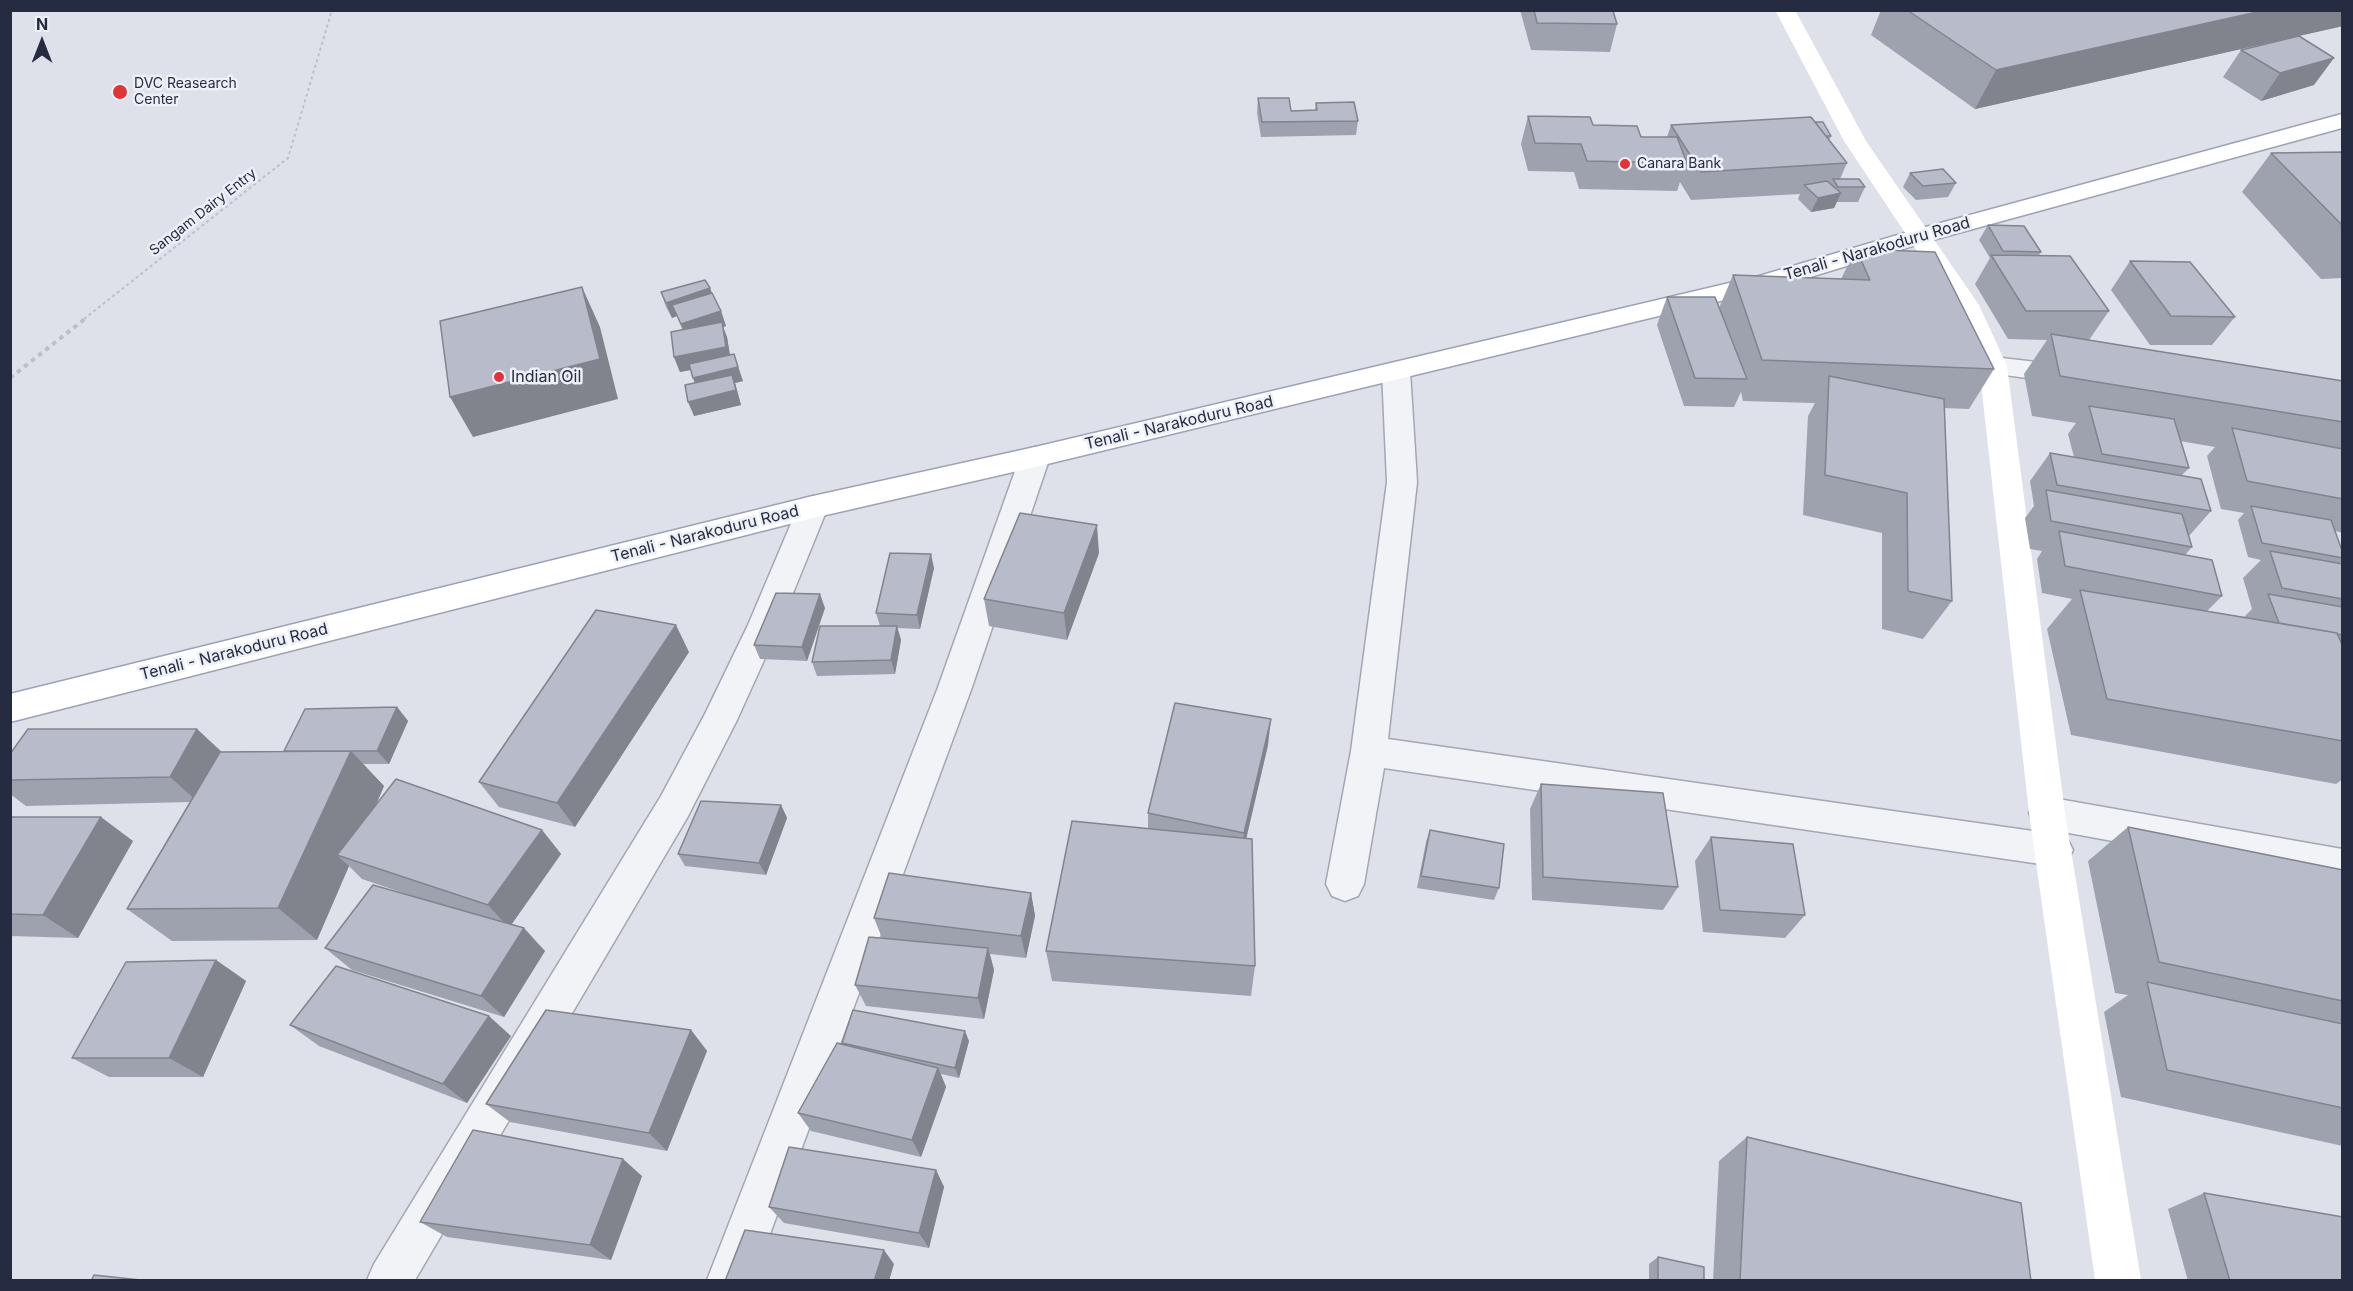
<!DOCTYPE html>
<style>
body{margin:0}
#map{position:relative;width:2353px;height:1291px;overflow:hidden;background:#dee1e9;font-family:Inter,sans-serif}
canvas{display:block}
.frame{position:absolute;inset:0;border:12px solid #252c42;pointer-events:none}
.north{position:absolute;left:12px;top:12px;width:60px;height:60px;-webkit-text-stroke:4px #eef0f7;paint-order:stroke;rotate:0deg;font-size:16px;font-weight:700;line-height:24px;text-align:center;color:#252c42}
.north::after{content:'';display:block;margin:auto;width:21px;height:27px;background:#252c42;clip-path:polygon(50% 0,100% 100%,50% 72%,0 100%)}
</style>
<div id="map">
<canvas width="2353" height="1291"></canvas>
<div class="frame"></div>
<div class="north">N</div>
</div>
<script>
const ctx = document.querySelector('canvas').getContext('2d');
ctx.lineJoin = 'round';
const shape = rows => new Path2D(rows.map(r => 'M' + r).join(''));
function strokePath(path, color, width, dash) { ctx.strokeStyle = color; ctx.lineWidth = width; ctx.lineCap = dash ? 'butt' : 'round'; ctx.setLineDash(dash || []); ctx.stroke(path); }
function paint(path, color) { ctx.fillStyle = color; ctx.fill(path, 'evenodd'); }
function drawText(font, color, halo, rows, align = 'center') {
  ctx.font = font + ' Inter,sans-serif'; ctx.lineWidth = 5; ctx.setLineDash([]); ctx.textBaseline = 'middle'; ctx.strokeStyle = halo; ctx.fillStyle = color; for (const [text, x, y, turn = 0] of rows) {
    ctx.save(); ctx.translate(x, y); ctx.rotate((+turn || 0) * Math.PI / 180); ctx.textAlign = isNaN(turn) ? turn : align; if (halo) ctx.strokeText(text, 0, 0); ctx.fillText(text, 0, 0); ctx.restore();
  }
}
const street = shape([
 [1993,357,2071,366,2081,369,2085,375,2081,381,2071,384,1983,372,1979,366,1983,360,1993,357],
 [1396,362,1406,365,1410,371,1417,482,1388,739,2054,834,2067,838,2073,850,2067,862,2054,866,1384,768,1364,884,1358,896,1345,901,1332,896,1326,884,1351,751,1387,482,1382,371,1386,365,1396,362],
 [1035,447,1045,450,1050,457,971,690,753,1280,707,1280,937,690,1020,457,1025,450,1035,447],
 [813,496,824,499,828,507,780,625,737,720,687,818,415,1280,367,1280,374,1264,661,796,705,714,748,625,798,507,802,499,813,496],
 [2047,797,2342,849,2342,883,2047,829,2034,824,2029,813,2034,802,2047,797]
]);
const primary = shape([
 [2342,114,2342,128,1929,241,1774,288,1035,467,813,518,10,722,10,694,813,496,1035,447,1759,276,1911,231,2342,114]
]);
strokePath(street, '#a3a7b4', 3);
strokePath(primary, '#9ca3b6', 3);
strokePath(shape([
 [84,319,288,158,332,10]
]), '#bcbfc8', 2, [3, 3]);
strokePath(shape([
 [10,378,86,318]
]), '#bcbfc8', 4, [4.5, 4.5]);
paint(street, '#f1f3f7');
paint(shape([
 [1775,10,1795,10,1866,141,1979,305,2007,366,2065,813,2141,1280,2095,1280,2029,813,1979,366,1953,305,1844,141,1775,10]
]), '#fff');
paint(primary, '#fff');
paint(shape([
 [1520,10,1613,11,1617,24,1610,52,1531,50],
 [1881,10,2343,10,2343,26,1975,109,1871,35],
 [2241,50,2314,85,2261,101,2223,77],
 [1258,98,1291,111,1315,110,1316,103,1358,121,1356,135,1261,137,1257,113],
 [1528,116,1593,125,1641,137,1667,137,1671,125,1815,122,1831,136,1829,140,1847,163,1840,179,1865,187,1858,202,1837,202,1834,208,1811,212,1798,199,1800,194,1691,200,1680,182,1677,191,1579,189,1574,172,1528,171,1521,144],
 [2343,152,2343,278,2321,279,2242,192,2271,153],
 [1910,173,1956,183,1948,197,1916,200,1903,187],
 [1988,225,2041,252,2039,255,2109,311,2089,340,2343,381,2343,533,2335,531,2343,553,2343,560,2339,564,2343,564,2343,779,2336,784,2071,735,2047,629,2072,599,2042,593,2037,559,2042,551,2030,549,2025,518,2034,506,2030,481,2050,453,2074,457,2068,434,2076,423,2032,416,2024,374,2047,340,2008,339,1975,284,1990,258,1979,240],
 [2180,441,2215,447,2207,456,2221,509,2244,513,2238,520,2248,557,2261,560,2243,578,2252,609,2244,617,2207,611,2222,596,2185,555,2192,547,2189,536,2211,511,2182,475,2189,468],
 [1856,249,1994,369,1969,409,1944,408,1952,601,1923,639,1882,629,1882,533,1803,515,1808,416,1815,403,1743,401,1741,392,1734,407,1684,406,1657,325,1667,297,1719,308,1733,275,1841,279],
 [2130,261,2235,317,2212,345,2150,345,2111,290],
 [710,288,713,295,721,311,726,326,723,327,727,337,730,355,743,381,735,383,741,405,694,416,695,383,691,370,680,372,674,357,682,329,677,316,672,318,666,307,661,292],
 [1099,553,1067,640,989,626,984,599],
 [934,568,920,629,897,628,901,640,895,674,817,676,812,662,880,626,876,613],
 [825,608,807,661,760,659,754,645],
 [689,652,575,827,499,807,479,782],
 [397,707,408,721,389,764,363,764,384,786,376,805,542,830,561,854,511,925,545,951,504,1017,352,970,325,948,424,900,362,879,349,866,317,940,172,941,127,909,190,802,26,806,10,794,10,754,197,729,221,752,284,751],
 [1268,745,1246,838,1255,966,1251,996,1052,981,1046,951,1148,829,1148,813],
 [1541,784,1678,887,1663,910,1532,900,1530,809],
 [781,805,787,818,766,875,685,866,678,854],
 [10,817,133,841,78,938,10,936],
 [2128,827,2343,870,2343,1146,2121,1097,2104,1012,2128,995,2115,993,2088,861],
 [1430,830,1499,888,1494,900,1417,888,1426,842],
 [1711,837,1805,915,1785,938,1703,932,1695,861],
 [1031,893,1035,916,1026,958,990,954,994,970,984,1019,866,1006,855,985,882,938,874,918],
 [216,960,246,981,203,1077,109,1077,72,1058],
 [290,1025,511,1036,467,1103,319,1046],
 [691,1030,707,1051,667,1151,510,1122,486,1104],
 [969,1041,959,1078,941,1074,946,1087,921,1157,811,1131,798,1113,843,1044,842,1043],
 [1747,1137,2031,1281,1713,1281,1719,1161],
 [936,1170,944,1187,929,1248,784,1223,769,1207],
 [642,1176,611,1260,447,1237,420,1222],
 [2204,1193,2343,1281,2188,1281,2168,1209],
 [1658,1257,1704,1281,1649,1281,1649,1264]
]), '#9ea2ae');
paint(shape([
 [2266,10,2343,10,2343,26,1975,109,1996,70],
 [2334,58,2314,85,2261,101,2280,73],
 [1841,193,1834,208,1811,212,1818,198],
 [582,287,600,327,618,399,473,437,450,397],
 [710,288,715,303,672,305,677,316,672,318,666,303],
 [721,311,726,326,723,327,727,337,731,362,680,372,674,357,687,339,681,324],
 [734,354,743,381,735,383,741,405,694,416,688,402,698,392,693,378],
 [1097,525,1099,553,1067,640,1064,613],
 [931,554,934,568,920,629,917,615],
 [820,594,825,608,807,661,802,647],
 [676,625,689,652,575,827,557,803],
 [897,626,901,640,895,674,891,660],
 [397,707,408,721,389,764,377,751],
 [1271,719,1268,745,1242,857,1244,833],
 [197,729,224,754,198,802,170,777],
 [351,751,384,786,352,860,337,855,349,866,317,940,278,908],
 [781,805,787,818,766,875,759,863],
 [101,817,133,841,78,938,43,915],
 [542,830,561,854,509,928,488,905],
 [1031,893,1035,916,1026,958,1021,936],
 [524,928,545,951,504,1017,481,996],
 [988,948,994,970,984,1019,978,998],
 [216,960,246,981,203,1077,169,1058],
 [489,1016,511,1036,467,1103,443,1084],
 [691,1030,707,1051,667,1151,649,1133],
 [965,1031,969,1041,959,1078,955,1068],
 [938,1068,946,1087,921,1157,912,1140],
 [623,1159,642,1176,611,1260,590,1245],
 [936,1170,944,1187,929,1248,919,1233],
 [884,1250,894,1264,889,1281,874,1281]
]), '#81848d');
const building = shape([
 [1534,10,1613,11,1617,24,1537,23,1534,10],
 [1907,10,2266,10,1996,70,1907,10],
 [2299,36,2334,58,2280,73,2241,50,2299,36],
 [1258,98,1289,98,1291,111,1317,110,1316,103,1354,102,1358,121,1262,122,1258,98],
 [1528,116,1590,117,1593,125,1637,126,1641,137,1677,137,1687,163,1587,161,1581,144,1535,143,1528,116],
 [1811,117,1847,163,1701,172,1671,125,1811,117],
 [1815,122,1823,122,1831,136,1826,136,1815,122],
 [2343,152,2343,226,2271,153,2343,152],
 [1943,169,1956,183,1923,186,1910,173,1943,169],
 [1833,179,1859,179,1865,187,1838,187,1833,179],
 [1827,181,1841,193,1818,198,1804,185,1827,181],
 [1988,225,2024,226,2041,252,2003,251,1988,225],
 [1856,249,1935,252,1994,369,1762,360,1733,275,1870,280,1856,249],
 [1991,255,2070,256,2109,311,2026,311,1991,255],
 [2130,261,2190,262,2235,317,2171,316,2130,261],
 [705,280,710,288,666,303,661,292,705,280],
 [582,287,600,359,450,397,440,321,582,287],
 [712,293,721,311,681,324,672,305,712,293],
 [1667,297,1715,297,1747,379,1695,378,1667,297],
 [722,322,726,347,674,357,671,332,722,322],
 [2051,334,2343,381,2343,422,2060,376,2051,334],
 [734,354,738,367,693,378,689,364,734,354],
 [732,375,736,390,688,402,685,385,732,375],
 [1829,376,1944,399,1952,601,1908,591,1907,493,1825,475,1829,376],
 [2089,406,2174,419,2189,468,2102,454,2089,406],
 [2232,428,2343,449,2343,499,2247,481,2232,428],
 [2050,453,2201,479,2211,511,2057,485,2050,453],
 [2046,490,2182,514,2192,547,2051,521,2046,490],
 [2251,506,2331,520,2343,553,2343,558,2262,543,2251,506],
 [1020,513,1097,525,1064,613,984,599,1020,513],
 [2059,531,2212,560,2222,596,2065,566,2059,531],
 [2270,551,2343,564,2343,599,2282,588,2270,551],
 [890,553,931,554,917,615,876,613,890,553],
 [2080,590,2337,633,2343,647,2343,741,2107,699,2080,590],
 [776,593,820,594,802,647,754,645,776,593],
 [2268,594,2343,607,2343,635,2337,634,2337,633,2279,623,2268,594],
 [596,610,676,625,557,803,479,782,596,610],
 [820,626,897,626,891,660,812,662,820,626],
 [1175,703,1271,719,1244,833,1148,813,1175,703],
 [397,707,377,751,284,751,305,709,397,707],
 [28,729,197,729,170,777,10,780,10,754,28,729],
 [351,751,278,908,127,909,220,752,351,751],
 [396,779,542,830,488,905,337,855,396,779],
 [1541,784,1663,793,1678,887,1543,877,1541,784],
 [701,801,781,805,759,863,678,854,701,801],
 [10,817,101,817,43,915,10,914,10,817],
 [1072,821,1252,839,1255,966,1046,951,1072,821],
 [2128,827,2343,870,2343,1001,2159,962,2128,827],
 [1430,830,1504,844,1499,888,1421,876,1430,830],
 [1711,837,1793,844,1805,915,1720,910,1711,837],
 [889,873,1031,893,1021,936,874,918,889,873],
 [373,885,524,928,481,996,325,948,373,885],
 [869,937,988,948,978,998,855,985,869,937],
 [216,960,169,1058,72,1058,126,962,216,960],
 [336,966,489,1016,443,1084,290,1025,336,966],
 [2147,982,2343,1024,2343,1108,2167,1070,2147,982],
 [546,1010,691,1030,649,1133,486,1104,546,1010],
 [853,1010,965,1031,955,1068,842,1043,853,1010],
 [837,1043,938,1068,912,1140,798,1113,837,1043],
 [473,1130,623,1159,590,1245,420,1222,473,1130],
 [1747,1137,2021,1203,2031,1281,1740,1281,1747,1137],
 [789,1147,936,1170,919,1233,769,1207,789,1147],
 [2204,1193,2343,1217,2343,1281,2230,1281,2204,1193],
 [745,1230,884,1250,874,1281,725,1281,745,1230],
 [1658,1257,1704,1267,1704,1281,1658,1281,1658,1257],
 [94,1275,150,1281,91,1281,94,1275]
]);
paint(building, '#b8bcca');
strokePath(building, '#81848d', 1.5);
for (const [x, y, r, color] of [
 [120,92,8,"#dd353a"],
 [1625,164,6,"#dd353a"],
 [499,377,6,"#dd353a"]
]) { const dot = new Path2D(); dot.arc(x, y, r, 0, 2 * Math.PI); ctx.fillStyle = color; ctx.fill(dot); strokePath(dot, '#eef0f7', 2); }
drawText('14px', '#252c42', '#eef0f7', [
 ["DVC Reasearch",134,84],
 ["Center",134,100],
 ["Canara Bank",1637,164]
], 'left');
drawText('14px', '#252c42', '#eef0f7', [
 ["Sangam Dairy Entry",203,212,-38]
]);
drawText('16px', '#252c42', '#eef0f7', [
 ["Tenali - Narakoduru Road",1877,249,-16],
 ["Tenali - Narakoduru Road",1179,423,-13],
 ["Tenali - Narakoduru Road",705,534,-14],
 ["Tenali - Narakoduru Road",234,652,-14]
]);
drawText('16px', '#252c42', '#eef0f7', [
 ["Indian Oil",511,377]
], 'left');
</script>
